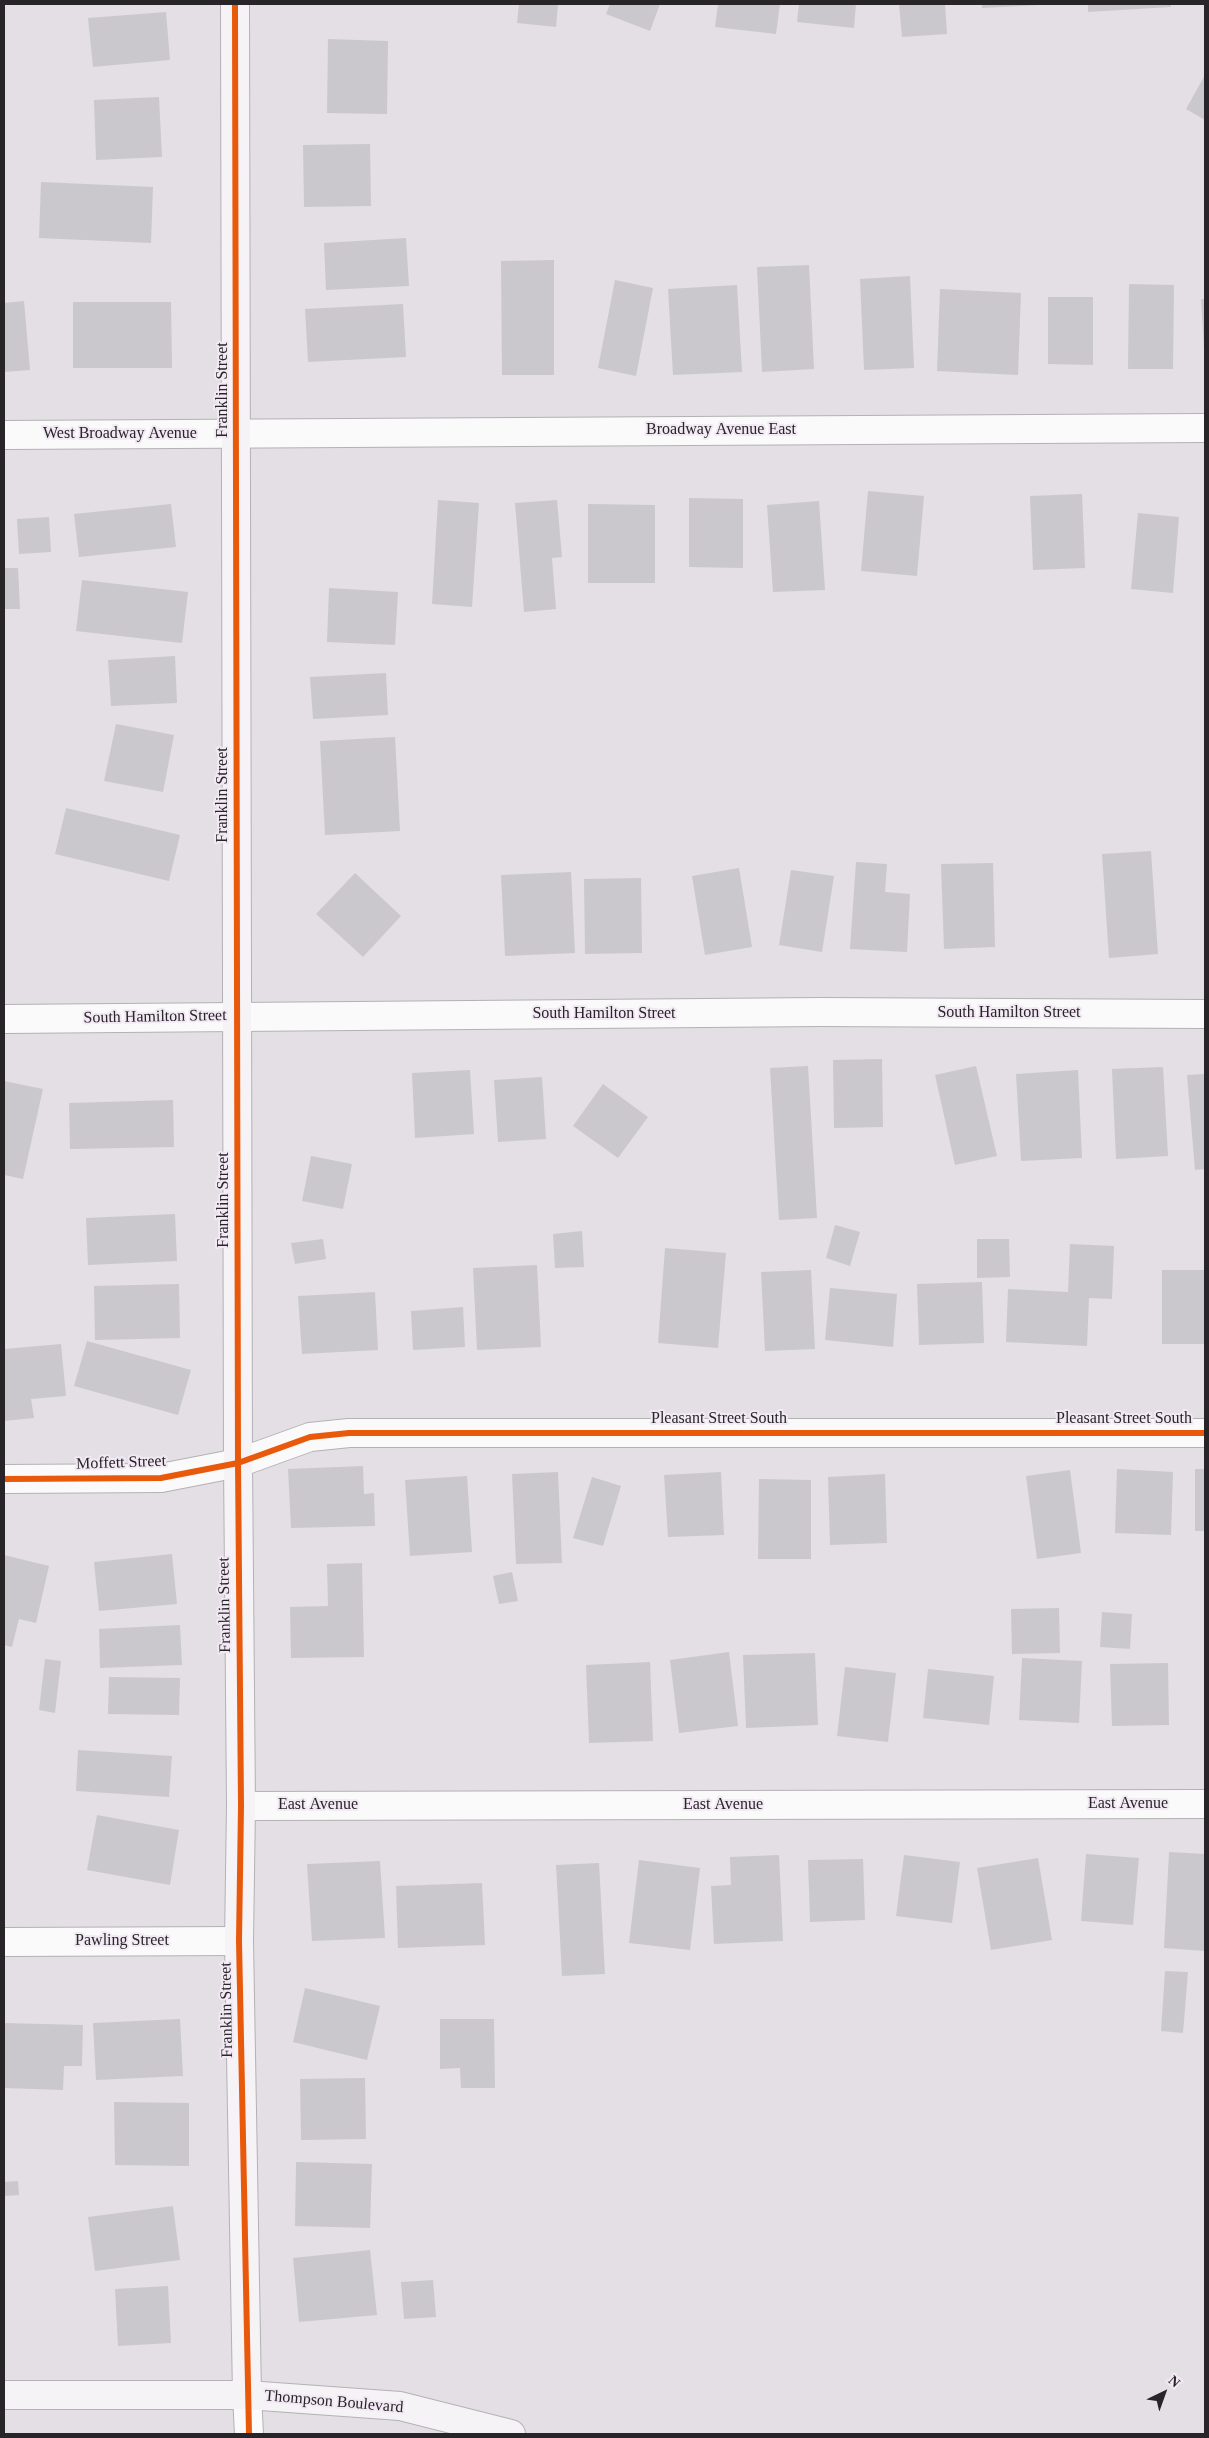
<!DOCTYPE html>
<style>
body{margin:0}
#map{position:relative;width:1209px;height:2438px;overflow:hidden;background:#e3dfe4;font-family:"Times New Roman",serif}
canvas{display:block}
.frame{position:absolute;inset:0;border:5px solid #282528;pointer-events:none}
.north{position:absolute;left:1139px;top:2368px;width:50px;height:50px;-webkit-text-stroke:4px #f2e9f4;paint-order:stroke;rotate:42deg;font-size:14px;font-weight:700;line-height:20px;text-align:center;color:#282528}
.north::after{content:'';display:block;margin:auto;width:18px;height:22px;background:#282528;clip-path:polygon(50% 0,100% 100%,50% 72%,0 100%)}
</style>
<div id="map">
<canvas width="1209" height="2438"></canvas>
<div class="frame"></div>
<div class="north">N</div>
</div>
<script>
const ctx = document.querySelector('canvas').getContext('2d');
ctx.lineJoin = 'round';
function paint(path, color) { ctx.fillStyle = color; ctx.fill(path, 'evenodd'); }
const shape = rows => new Path2D(rows.map(r => 'M' + r).join(''));
function strokePath(path, color, width, dash) { ctx.strokeStyle = color; ctx.lineWidth = width; ctx.lineCap = dash ? 'butt' : 'round'; ctx.setLineDash(dash || []); ctx.stroke(path); }
function drawText(font, color, halo, rows, align = 'center') {
  ctx.font = font + ' "Times New Roman",serif'; ctx.lineWidth = 4; ctx.setLineDash([]); ctx.textBaseline = 'middle'; ctx.strokeStyle = halo; ctx.fillStyle = color; for (const [text, x, y, turn = 0] of rows) {
    ctx.save(); ctx.translate(x, y); ctx.rotate((+turn || 0) * Math.PI / 180); ctx.textAlign = isNaN(turn) ? turn : align; if (halo) ctx.strokeText(text, 0, 0); ctx.fillText(text, 0, 0); ctx.restore();
  }
}
paint(shape([
 [519,4,558,4,556,27,517,23],
 [610,4,660,4,650,31,606,14],
 [718,4,780,4,776,34,715,27],
 [799,4,856,4,854,28,797,22],
 [899,4,945,4,947,34,902,37],
 [982,4,1039,4,1039,5,982,8],
 [1088,4,1171,4,1171,7,1088,12],
 [166,12,170,60,93,67,88,18],
 [328,39,388,41,387,114,327,113],
 [1205,75,1205,120,1186,109],
 [159,97,162,157,96,160,94,100],
 [370,144,371,206,304,207,303,145],
 [41,182,153,187,151,243,39,238],
 [406,238,409,286,326,290,324,243],
 [554,260,554,375,502,375,501,261],
 [809,265,814,369,762,372,757,267],
 [910,276,914,368,864,370,860,279],
 [615,280,653,288,636,376,598,368],
 [1129,284,1174,285,1173,369,1128,369],
 [737,285,742,372,673,375,668,289],
 [940,289,1021,293,1018,375,937,371],
 [1048,297,1093,297,1093,365,1048,364],
 [1201,299,1205,299,1205,348,1204,348],
 [24,301,30,370,4,372,4,303],
 [73,302,171,302,172,368,73,368],
 [403,304,406,357,308,362,305,309],
 [868,491,924,496,917,576,861,571],
 [1082,494,1085,568,1033,570,1030,496],
 [689,498,743,499,743,568,689,567],
 [438,500,479,503,472,607,432,604],
 [557,500,562,557,552,558,556,609,524,612,515,503],
 [819,501,825,590,773,592,767,505],
 [171,504,176,547,79,557,74,514],
 [588,504,655,505,655,583,588,583],
 [1138,513,1179,517,1173,593,1131,589],
 [49,517,51,552,19,554,17,519],
 [4,568,18,568,20,609,4,609],
 [82,580,188,592,182,643,76,631],
 [329,588,398,592,395,645,327,642],
 [175,656,177,703,111,706,108,660],
 [386,673,388,715,313,719,310,677],
 [116,724,174,735,163,792,104,781],
 [395,737,400,831,325,835,320,741],
 [66,808,180,835,169,881,55,854],
 [1151,851,1158,954,1109,958,1102,854],
 [856,862,887,864,885,892,910,894,907,952,850,949],
 [993,863,995,947,944,949,941,864],
 [739,868,752,947,705,955,692,876],
 [791,870,834,876,822,952,779,945],
 [571,872,575,953,505,956,501,875],
 [355,873,401,916,363,957,316,914],
 [641,878,642,953,585,954,584,879],
 [882,1059,883,1127,834,1128,833,1060],
 [808,1066,817,1218,779,1220,770,1068],
 [976,1066,997,1156,955,1165,935,1075],
 [1163,1067,1168,1156,1116,1159,1112,1069],
 [470,1070,474,1134,415,1138,412,1073],
 [1078,1070,1082,1158,1021,1161,1016,1074],
 [1205,1074,1205,1169,1195,1170,1187,1075],
 [542,1077,546,1139,498,1142,494,1080],
 [4,1081,43,1089,23,1179,4,1175],
 [603,1084,648,1117,618,1158,573,1126],
 [173,1100,174,1147,70,1149,69,1103],
 [311,1156,352,1164,343,1209,302,1201],
 [175,1214,177,1261,88,1265,86,1218],
 [835,1225,860,1232,850,1266,826,1258],
 [582,1231,584,1267,555,1268,553,1234],
 [323,1239,326,1259,295,1264,291,1243],
 [977,1239,1009,1239,1010,1277,977,1278],
 [1070,1244,1114,1246,1112,1299,1089,1298,1087,1346,1006,1342,1008,1289,1068,1292],
 [665,1248,726,1253,718,1348,658,1343],
 [537,1265,541,1347,477,1350,473,1268],
 [811,1270,815,1349,765,1351,761,1272],
 [1162,1270,1205,1270,1205,1344,1162,1344],
 [982,1282,984,1343,919,1345,917,1284],
 [179,1284,180,1338,95,1340,94,1286],
 [830,1288,897,1294,893,1347,825,1340],
 [375,1292,378,1350,302,1354,298,1296],
 [463,1307,465,1347,413,1350,411,1311],
 [87,1341,191,1370,178,1415,74,1386],
 [61,1344,66,1396,31,1399,34,1418,4,1421,4,1349],
 [363,1466,364,1494,374,1493,375,1526,291,1528,288,1469],
 [1117,1469,1173,1472,1171,1535,1115,1533],
 [1195,1469,1205,1469,1205,1531,1195,1531],
 [1070,1470,1081,1553,1037,1559,1026,1476],
 [558,1472,562,1563,516,1564,512,1474],
 [721,1472,724,1535,668,1537,664,1475],
 [885,1474,887,1543,830,1545,828,1477],
 [467,1476,472,1552,410,1556,405,1480],
 [592,1477,621,1486,603,1546,573,1538],
 [759,1479,811,1480,811,1559,758,1559],
 [172,1554,177,1604,99,1611,94,1562],
 [4,1555,49,1566,36,1623,19,1619,12,1647,4,1645],
 [362,1563,364,1657,291,1658,290,1607,328,1606,327,1564],
 [512,1572,518,1601,499,1604,493,1576],
 [1059,1608,1060,1653,1012,1654,1011,1609],
 [1102,1612,1132,1614,1130,1649,1100,1647],
 [180,1625,182,1665,100,1668,99,1629],
 [729,1652,738,1726,679,1733,670,1660],
 [815,1653,818,1725,746,1728,743,1655],
 [1022,1658,1082,1661,1079,1723,1019,1720],
 [45,1659,61,1661,55,1713,39,1710],
 [650,1662,653,1741,589,1743,586,1665],
 [1168,1663,1169,1725,1112,1726,1110,1664],
 [845,1667,896,1673,888,1742,837,1736],
 [928,1669,994,1676,989,1725,923,1718],
 [109,1677,180,1678,179,1715,108,1714],
 [78,1750,172,1756,169,1797,76,1791],
 [97,1815,179,1830,170,1885,87,1870],
 [1169,1852,1205,1854,1205,1951,1164,1948],
 [1086,1854,1139,1858,1133,1925,1081,1921],
 [779,1855,783,1941,714,1944,711,1886,731,1885,730,1857],
 [904,1855,960,1862,952,1923,896,1916],
 [1038,1858,1052,1940,991,1950,977,1868],
 [863,1859,865,1920,810,1922,808,1860],
 [639,1860,700,1868,690,1950,629,1943],
 [380,1861,385,1938,312,1941,307,1864],
 [599,1863,605,1974,562,1976,556,1865],
 [482,1883,485,1945,398,1948,396,1886],
 [1165,1971,1188,1972,1183,2033,1161,2031],
 [305,1988,380,2006,367,2060,293,2042],
 [180,2019,183,2076,96,2080,93,2023],
 [440,2019,494,2019,495,2088,461,2088,460,2068,440,2069],
 [4,2023,83,2025,82,2066,64,2066,63,2090,4,2088],
 [365,2078,366,2139,301,2140,300,2079],
 [114,2102,189,2103,189,2166,115,2165],
 [296,2162,372,2164,370,2228,295,2226],
 [18,2181,19,2195,4,2196,4,2182],
 [173,2206,180,2260,95,2271,88,2217],
 [370,2250,377,2315,299,2322,293,2258],
 [433,2280,436,2317,404,2319,401,2282],
 [168,2286,171,2343,118,2346,115,2289]
]), '#cbc8cd');
const street = shape([
 [4,435,1205,428],
 [4,1019,821,1012,1205,1014],
 [4,1479,161,1478,238,1463,310,1437,349,1433,1205,1433],
 [241,1806,1205,1804],
 [4,1942,239,1941],
 [247,2395,249,2434]
]);
const secondary = shape([
 [235,4,238,1463,241,1806,239,1941,247,2395],
 [4,2395,247,2395,400,2406,511,2434]
]);
strokePath(street, '#b4b1b5', 30);
strokePath(secondary, '#b4b1b5', 30);
strokePath(street, '#fbfafb', 28);
strokePath(secondary, '#f6f3f7', 28);
strokePath(shape([
 [235,4,238,1463,241,1806,239,1941,249,2434],
 [4,1479,161,1478,238,1463,310,1437,349,1433,1205,1433]
]), '#e8590c', 6);
drawText('16px', '#282528', '#f2e9f4', [
 ["Franklin Street",223,390,-90],
 ["Broadway Avenue East",721,430],
 ["West Broadway Avenue",120,434],
 ["Franklin Street",223,795,-90],
 ["South Hamilton Street",1009,1013],
 ["South Hamilton Street",604,1014],
 ["South Hamilton Street",155,1017,-1],
 ["Franklin Street",224,1200,-90],
 ["Pleasant Street South",719,1419],
 ["Pleasant Street South",1124,1419],
 ["Moffett Street",121,1463,-2],
 ["Franklin Street",225,1605,-91],
 ["East Avenue",1128,1804],
 ["East Avenue",318,1805],
 ["East Avenue",723,1805],
 ["Pawling Street",122,1941],
 ["Franklin Street",227,2010,-91],
 ["Thompson Boulevard",334,2402,5]
]);
</script>
